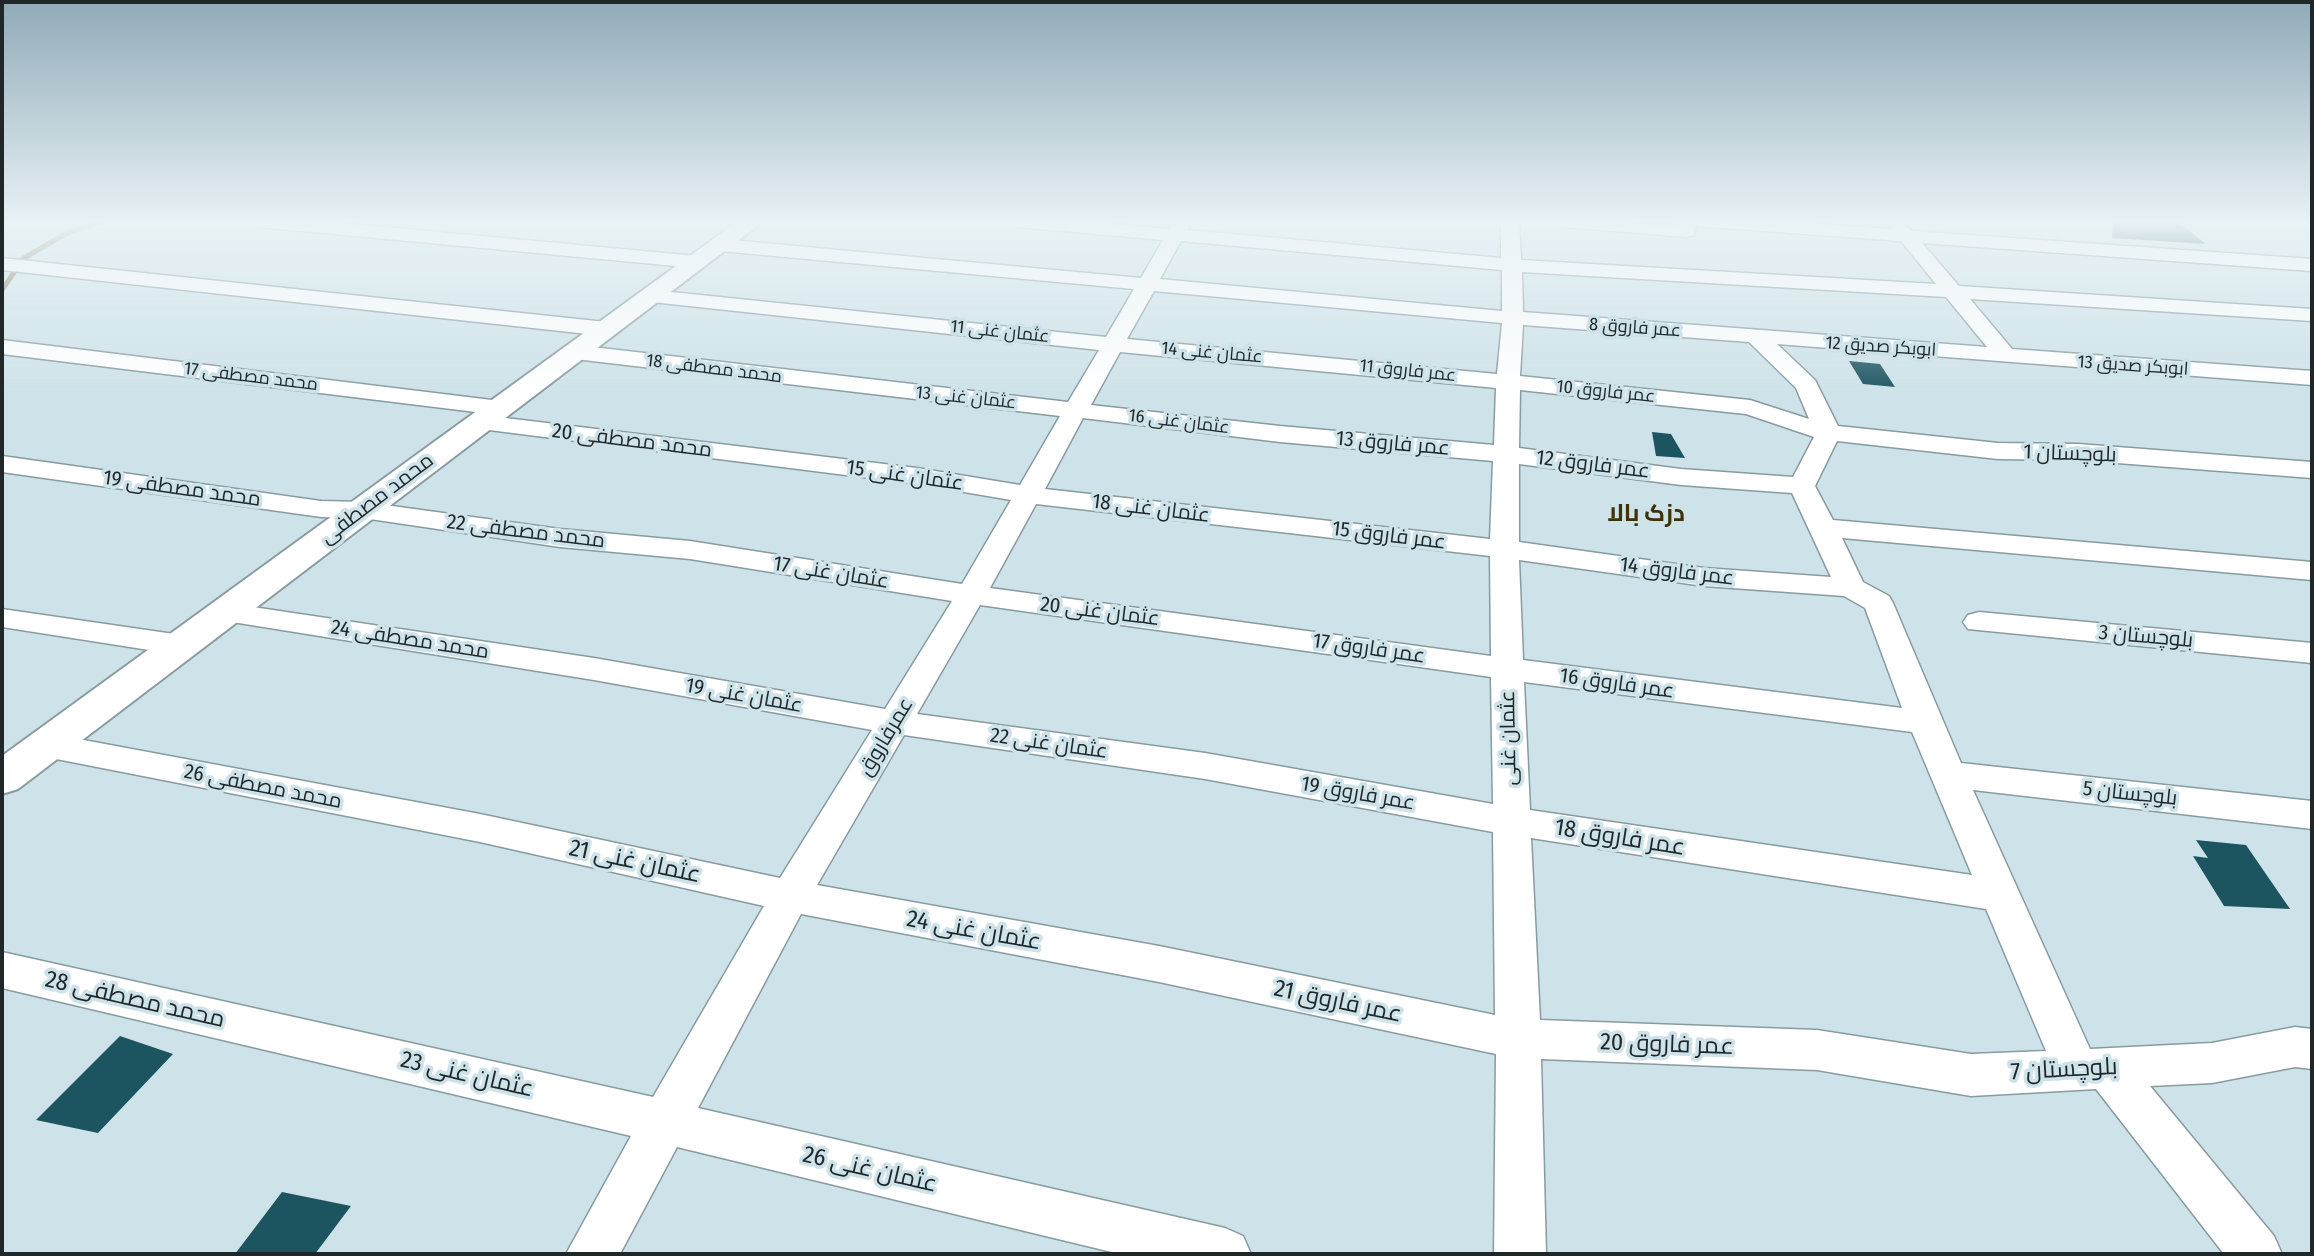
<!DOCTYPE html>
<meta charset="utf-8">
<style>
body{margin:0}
#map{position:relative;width:2314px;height:1256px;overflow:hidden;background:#cee3e9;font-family:"Fira Sans Condensed",sans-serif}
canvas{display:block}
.frame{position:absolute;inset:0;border:4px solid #1f2729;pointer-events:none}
</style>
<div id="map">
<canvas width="2314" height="1256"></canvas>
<div class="frame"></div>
</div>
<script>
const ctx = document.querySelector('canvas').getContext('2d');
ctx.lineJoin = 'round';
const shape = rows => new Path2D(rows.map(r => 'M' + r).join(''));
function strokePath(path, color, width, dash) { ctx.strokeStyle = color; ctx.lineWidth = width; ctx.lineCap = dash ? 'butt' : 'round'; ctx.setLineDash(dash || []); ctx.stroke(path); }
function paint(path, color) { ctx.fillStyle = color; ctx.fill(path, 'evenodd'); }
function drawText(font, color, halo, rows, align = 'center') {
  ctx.font = font + ' "Fira Sans Condensed",Cairo,sans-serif'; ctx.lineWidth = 7; ctx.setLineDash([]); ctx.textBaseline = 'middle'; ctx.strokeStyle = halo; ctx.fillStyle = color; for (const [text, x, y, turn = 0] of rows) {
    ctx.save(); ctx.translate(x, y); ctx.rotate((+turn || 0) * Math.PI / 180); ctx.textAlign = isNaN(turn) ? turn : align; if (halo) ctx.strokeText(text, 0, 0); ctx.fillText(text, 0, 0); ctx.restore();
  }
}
strokePath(shape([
 [2,290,24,258,69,232,103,221]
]), '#82785b', 5);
paint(shape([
 [2113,221,2177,221,2206,244,2112,238],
 [1849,361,1880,364,1895,387,1863,384],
 [1652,432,1671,434,1685,458,1656,456],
 [2196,840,2246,845,2290,909,2224,906,2193,856,2208,858],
 [120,1036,173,1054,98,1133,36,1120],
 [282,1192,351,1206,315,1254,235,1254]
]), '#1c5460');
const street = shape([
 [250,221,319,221,697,256,707,262,697,268,259,227,250,221],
 [1009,221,1081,221,1169,229,1174,221,1192,221,1187,230,1501,258,1501,221,1519,221,1521,260,1936,284,1901,241,1696,226,1694,235,1687,237,1563,227,1554,221,1677,225,1677,221,1776,221,1892,229,1893,224,1900,222,1912,231,2312,259,2312,271,1922,243,1959,286,2312,309,2312,321,1970,299,2012,349,2312,371,2312,385,1777,344,1815,380,1838,426,1998,443,2078,444,2312,462,2312,478,2078,460,1998,459,1837,441,1815,486,1833,520,2312,562,2312,580,1842,538,1863,582,1889,596,1893,603,1961,763,2312,801,2312,829,1973,790,2090,1049,2212,1043,2295,1027,2312,1029,2312,1069,2295,1067,2212,1083,2150,1086,2274,1236,2282,1254,2224,1254,2096,1089,1971,1096,1817,1070,1541,1059,1546,1254,1494,1254,1496,1054,1159,982,801,914,698,1108,1225,1228,1243,1236,1251,1254,1120,1254,677,1147,620,1254,566,1254,631,1136,2,988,2,952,653,1097,764,906,480,842,46,757,34,754,28,745,34,736,46,733,480,814,780,878,872,730,594,680,226,621,215,619,211,612,215,605,226,603,594,658,885,709,952,601,690,559,560,547,363,518,321,517,2,472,2,456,321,501,363,502,560,529,690,541,962,584,1011,500,917,484,481,429,472,427,469,422,472,417,481,415,917,468,1020,485,1060,416,575,359,564,352,575,345,1068,402,1099,350,652,302,642,296,652,290,1106,337,1134,289,720,251,710,245,720,239,1141,278,1163,240,1018,227,1009,221],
 [1181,241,1502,270,1502,311,1160,279,1181,241],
 [1522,272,1946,297,1987,347,1523,312,1522,272],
 [1154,291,1502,323,1497,374,1127,339,1154,291],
 [1523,325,1749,342,1796,388,1809,419,1750,400,1520,376,1523,325],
 [1120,352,1496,388,1494,445,1280,426,1091,405,1120,352],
 [1520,390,1746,414,1814,437,1793,477,1681,469,1519,448,1520,390],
 [1083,418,1280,442,1493,461,1490,539,1045,489,1083,418],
 [1519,464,1681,485,1792,493,1831,577,1704,568,1519,542,1519,464],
 [1036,504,1490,556,1491,656,990,588,1036,504],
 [1519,560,1704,586,1844,596,1865,608,1902,708,1523,660,1519,560],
 [980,605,1491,677,1493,804,1205,753,917,714,980,605],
 [1524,682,1912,732,1972,875,1530,810,1524,682],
 [904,735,1205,779,1493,832,1495,1015,1159,946,817,885,904,735],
 [1531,838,1986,909,2046,1051,1971,1054,1817,1030,1540,1020,1531,838],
 [2,258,606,322,617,329,606,336,2,270,2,258],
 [2,340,500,401,509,403,512,408,509,413,500,415,2,354,2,340],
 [2,609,181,635,192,638,197,645,192,652,181,655,2,627,2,609],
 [1979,612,2312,643,2312,663,1968,629,1963,622,1968,615,1979,612]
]);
const secondary = shape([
 [738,221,764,221,18,789,2,794,2,756,738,221]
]);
strokePath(street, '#879ba0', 3);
strokePath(secondary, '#879ba0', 4);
paint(street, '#fff');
paint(secondary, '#fff');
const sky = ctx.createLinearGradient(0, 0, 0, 397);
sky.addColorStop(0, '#90aab8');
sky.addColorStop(0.56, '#e9f2f5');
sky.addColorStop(1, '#e9f2f500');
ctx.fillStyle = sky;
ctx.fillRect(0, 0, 2314, 397);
drawText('18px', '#1f2729', '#cee3e9', [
 ["عمر فاروق 8",1635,328,4],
 ["عثمان غنی 11",1000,332,6],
 ["ابوبکر صدیق 12",1881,347,4],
 ["عثمان غنی 14",1212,353,5],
 ["ابوبکر صدیق 13",2133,366,4],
 ["محمد مصطفی 18",714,369,7],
 ["عمر فاروق 11",1408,371,6],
 ["محمد مصطفی 17",251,377,7],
 ["عمر فاروق 10",1606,392,6],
 ["عثمان غنی 13",966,398,6],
 ["عثمان غنی 16",1179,422,7]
]);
drawText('21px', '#1f2729', '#cee3e9', [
 ["محمد مصطفی 20",632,441,7],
 ["عمر فاروق 13",1393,444,5],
 ["بلوچستان 1",2070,454,2],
 ["عمر فاروق 12",1593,465,7],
 ["عثمان غنی 15",905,476,8],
 ["محمد مصطفی 19",182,489,8],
 ["محمد مصطفی",377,499,-37],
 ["عثمان غنی 18",1151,509,7],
 ["محمد مصطفی 22",526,532,7],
 ["عمر فاروق 15",1389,536,7],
 ["عمر فاروق 14",1677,572,7],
 ["عثمان غنی 17",831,573,9],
 ["عثمان غنی 20",1100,612,7],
 ["بلوچستان 3",2146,637,5],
 ["محمد مصطفی 24",410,640,9],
 ["عمر فاروق 17",1369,649,8],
 ["عمر فاروق 16",1617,684,8],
 ["عثمان غنی 19",744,696,10],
 ["عمرفاروق",886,737,-59],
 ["عثمان غنی",1509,738,-91],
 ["عثمان غنی 22",1049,744,8],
 ["محمد مصطفی 26",263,787,11],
 ["عمر فاروق 19",1358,794,10],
 ["بلوچستان 5",2130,794,6]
]);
drawText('bold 24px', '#403107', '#cee3e9', [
 ["دزک بالا",1646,514]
]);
drawText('24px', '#1f2729', '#cee3e9', [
 ["عمر فاروق 18",1620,838,9],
 ["عثمان غنی 21",635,862,12],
 ["عثمان غنی 24",974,931,10],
 ["محمد مصطفی 28",135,1000,13],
 ["عمر فاروق 21",1338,1002,12],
 ["عمر فاروق 20",1667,1045,2],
 ["بلوچستان 7",2064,1070,-3],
 ["عثمان غنی 23",467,1075,13],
 ["عثمان غنی 26",870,1170,13]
]);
</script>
